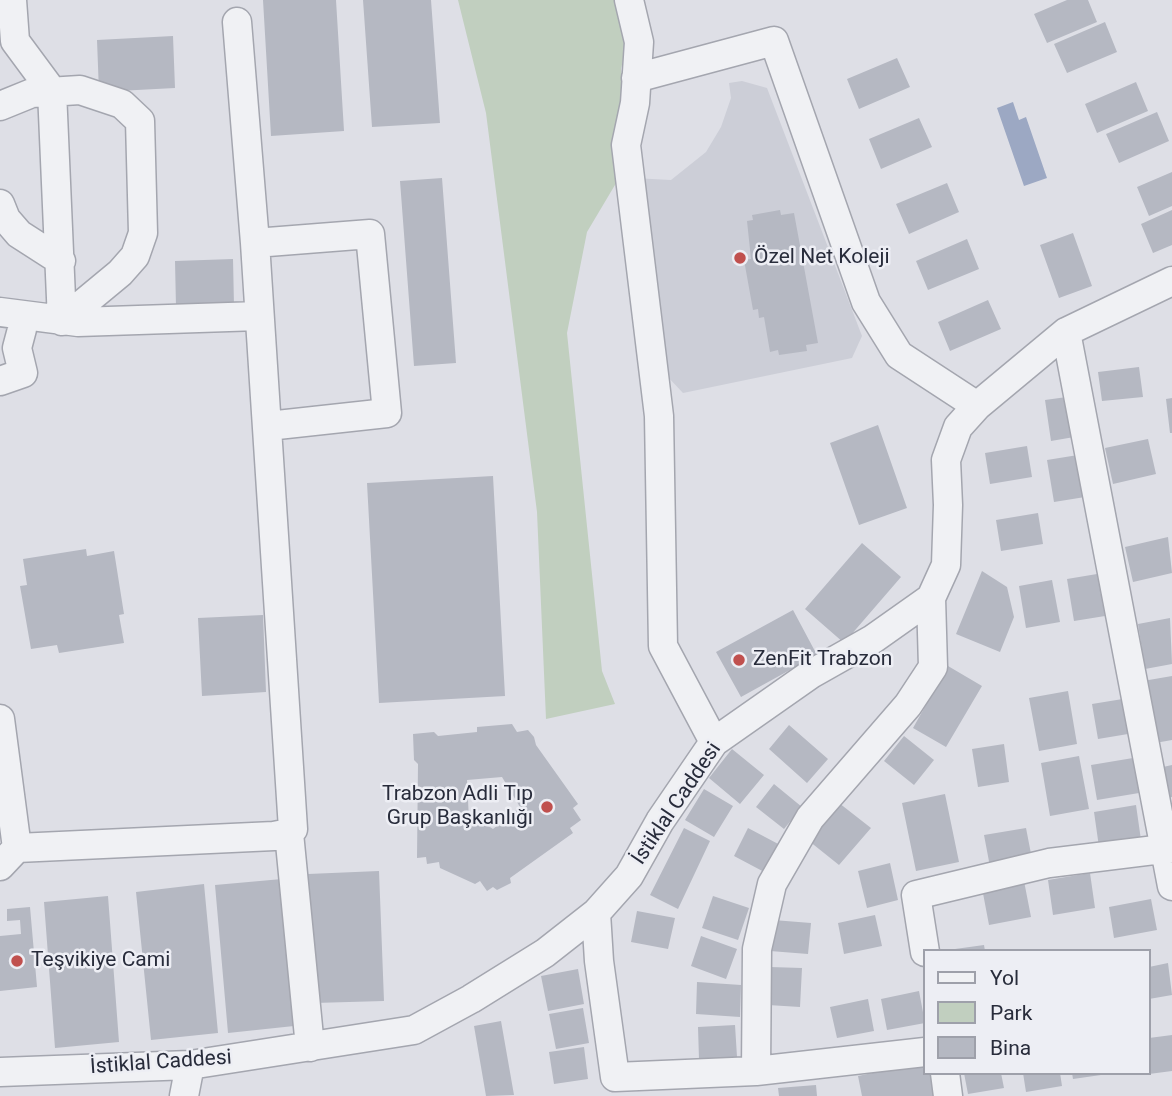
<!DOCTYPE html>
<meta charset="utf-8">
<style>
body{margin:0}
#map{position:relative;width:1172px;height:1096px;overflow:hidden;background:#dedfe6;font-family:Roboto,sans-serif}
canvas{display:block}
.legend{position:absolute;left:923px;top:949px;width:228px;height:126px;box-sizing:border-box;background:#edeef4;border:2px solid #9ea0aa;margin:0;padding:9px 12px;list-style:none;font-size:21px;color:#282c3b}
.legend li{display:flex;align-items:center;gap:14px;height:35px}
.legend b{width:35px;border:2px solid #9ea0aa}
</style>
<div id="map">
<canvas width="1172" height="1096"></canvas>
<ul class="legend">
<li><b style="height:9px;background:#f0f1f4"></b>Yol</li>
<li><b style="height:19px;background:#c1cfbf"></b>Park</li>
<li><b style="height:19px;background:#b5b8c2"></b>Bina</li>
</ul>
</div>
<script>
const ctx = document.querySelector('canvas').getContext('2d');
ctx.lineJoin = 'round';
function paint(path, color) { ctx.fillStyle = color; ctx.fill(path, 'evenodd'); }
const shape = rows => new Path2D(rows.map(r => 'M' + r).join(''));
function strokePath(path, color, width, dash) { ctx.strokeStyle = color; ctx.lineWidth = width; ctx.lineCap = dash ? 'butt' : 'round'; ctx.setLineDash(dash || []); ctx.stroke(path); }
function drawText(font, color, halo, rows, align = 'center') {
  ctx.font = font + ' Roboto,sans-serif'; ctx.lineWidth = 5; ctx.setLineDash([]); ctx.textBaseline = 'middle'; ctx.strokeStyle = halo; ctx.fillStyle = color; for (const [text, x, y, turn = 0] of rows) {
    ctx.save(); ctx.translate(x, y); ctx.rotate((+turn || 0) * Math.PI / 180); ctx.textAlign = isNaN(turn) ? turn : align; if (halo) ctx.strokeText(text, 0, 0); ctx.fillText(text, 0, 0); ctx.restore();
  }
}
paint(shape([
 [742,81,767,88,862,336,852,358,683,393,667,376,633,178,671,180,706,152,721,127,731,98,729,83]
]), '#ccced7');
paint(shape([
 [458,0,637,0,621,69,634,153,587,232,567,333,602,671,615,704,546,719,537,512,486,113]
]), '#c1cfbf');
paint(shape([
 [1013,102,1019,120,1026,117,1047,178,1024,186,997,108]
]), '#9ca8c3');
paint(shape([
 [263,0,336,0,344,131,271,136],
 [363,0,431,0,440,123,372,127],
 [1067,0,1088,0,1097,22,1047,43,1034,14],
 [1105,22,1117,52,1067,73,1054,44],
 [173,36,175,88,99,92,97,40],
 [897,58,910,87,859,109,847,79],
 [1136,82,1148,111,1097,133,1085,104],
 [1157,112,1169,141,1119,163,1106,134],
 [919,118,932,147,881,169,869,139],
 [1172,172,1172,206,1149,216,1137,187],
 [442,178,456,363,414,366,400,181],
 [947,183,959,212,909,234,896,204],
 [780,210,781,215,794,213,818,343,806,345,807,351,779,355,778,350,770,352,764,317,759,318,758,309,753,310,744,260,751,259,747,221,753,220,752,215],
 [1172,210,1172,245,1153,253,1141,224],
 [1073,233,1092,286,1059,298,1040,245],
 [967,239,979,269,928,290,916,261],
 [233,259,234,306,176,307,175,261],
 [988,300,1001,329,950,351,938,322],
 [1139,367,1143,397,1102,401,1098,372],
 [1074,396,1080,436,1051,441,1045,400],
 [1172,398,1172,433,1170,433,1166,399],
 [878,425,907,508,859,525,830,443],
 [1148,439,1156,474,1113,484,1105,448],
 [1027,446,1032,477,990,484,985,453],
 [1078,455,1085,497,1054,502,1047,460],
 [493,476,505,696,379,703,367,483],
 [1038,513,1043,544,1001,551,996,520],
 [1168,537,1172,573,1133,582,1125,547],
 [862,543,901,577,844,643,805,609],
 [86,549,87,556,114,551,124,614,119,615,124,643,59,653,57,645,31,649,20,586,27,585,23,559],
 [982,571,1007,587,1014,617,1000,652,956,634],
 [1097,574,1105,616,1074,621,1067,579],
 [1052,580,1060,622,1026,628,1019,586],
 [793,610,817,655,741,697,716,652],
 [263,615,266,692,202,696,198,618],
 [1170,618,1172,664,1145,669,1138,624],
 [948,666,982,686,946,747,913,728],
 [1172,676,1172,740,1155,743,1143,681],
 [1068,691,1077,744,1039,751,1029,698],
 [1135,697,1140,732,1098,739,1092,704],
 [512,724,517,732,528,730,534,737,536,745,578,804,573,808,581,820,570,828,573,833,510,878,511,883,497,890,493,887,487,891,480,881,475,884,440,868,439,862,427,864,426,857,417,858,418,764,414,760,413,734,434,732,438,736,477,732,477,727],
 [502,777,520,807,493,829,479,820,469,820,467,780],
 [789,725,828,759,807,783,769,749],
 [904,736,934,760,914,785,884,761],
 [1004,744,1009,782,978,787,972,749],
 [732,749,764,775,740,804,709,778],
 [1079,756,1089,809,1050,816,1041,763],
 [1133,758,1139,793,1097,800,1091,765],
 [1172,765,1172,797,1168,798,1163,767],
 [774,784,802,807,784,829,756,807],
 [704,789,733,806,714,837,685,820],
 [945,794,959,862,916,871,902,803],
 [839,803,871,828,839,865,809,841],
 [1136,805,1141,840,1099,847,1094,812],
 [684,828,710,841,678,909,650,895],
 [748,828,782,846,768,874,734,856],
 [1026,828,1033,864,991,872,984,835],
 [890,863,898,900,867,908,858,871],
 [379,871,384,1001,314,1003,308,874],
 [1090,873,1095,908,1053,915,1048,880],
 [282,879,294,1026,228,1033,215,885],
 [1024,881,1031,917,989,925,982,888],
 [204,884,218,1033,151,1040,136,892],
 [108,896,119,1042,55,1048,44,902],
 [713,896,749,908,738,940,702,928],
 [1151,899,1157,930,1114,938,1109,907],
 [30,907,37,987,0,991,0,936,21,934,20,920,7,921,7,909],
 [637,911,675,918,668,949,631,942],
 [875,915,882,946,844,954,838,923],
 [773,920,811,923,808,954,770,951],
 [701,936,737,949,726,979,691,966],
 [984,945,985,951,955,951,955,949],
 [1168,963,1172,995,1149,999,1149,967],
 [770,967,802,968,800,1007,768,1005],
 [578,969,584,1004,548,1011,541,976],
 [697,982,741,985,740,1017,696,1014],
 [919,991,925,1023,887,1030,881,999],
 [868,999,874,1031,837,1038,830,1007],
 [583,1008,589,1043,556,1049,549,1014],
 [501,1021,514,1095,486,1096,474,1026],
 [735,1025,737,1057,699,1059,698,1027],
 [1172,1035,1172,1071,1149,1074,1149,1038],
 [584,1047,588,1079,554,1084,549,1052],
 [925,1062,925,1073,935,1073,940,1096,862,1096,858,1076],
 [964,1073,1001,1073,1004,1088,968,1094],
 [1023,1073,1060,1073,1062,1086,1026,1092],
 [1072,1073,1101,1073,1101,1075,1073,1079],
 [816,1085,817,1096,779,1096,778,1088]
]), '#b5b8c2');
const minor = shape([
 [12,0,15,41,52,91,62,321],
 [629,0,639,42,635,103,626,145,659,416,663,646,714,742],
 [636,78,774,41,866,302,899,355,977,406],
 [0,106,32,93,80,90,122,104,140,121,143,233,135,256,120,273,62,321],
 [0,204,6,219,19,234,61,261],
 [255,243,370,234,387,413,268,426],
 [0,312,78,322,259,316],
 [1066,332,1172,886],
 [0,381,23,373,17,348,22,329],
 [0,719,17,848],
 [289,833,310,1047],
 [0,866,17,848,274,836,289,833,293,829,255,243,237,22],
 [596,913,599,961,615,1077,756,1071,925,1052],
 [925,952,916,895,1049,863,1172,848],
 [756,1071,757,949,772,884,810,818,908,705,933,667,931,598],
 [0,1072,190,1065,414,1030,471,999,545,953,596,913,629,876,660,821,714,742,811,674,873,639,931,598,946,565,948,505,946,460,958,427,977,406,1066,332,1172,281],
 [945,1073,948,1096],
 [184,1096,190,1065]
]);
strokePath(minor, '#a4a6af', 31);
strokePath(minor, '#f0f1f4', 28);
for (const [x, y, r, color] of [
 [740,258,7,"#c0504e"],
 [739,660,7,"#c0504e"],
 [547,807,7,"#c0504e"],
 [17,961,7,"#c0504e"]
]) { const dot = new Path2D(); dot.arc(x, y, r, 0, 2 * Math.PI); ctx.fillStyle = color; ctx.fill(dot); strokePath(dot, '#edeef4', 2.5); }
drawText('21px', '#282c3b', '#edeef4', [
 ["Özel Net Koleji",754,258],
 ["ZenFit Trabzon",753,660],
 ["Trabzon Adli Tıp",533,795,"right"],
 ["Grup Başkanlığı",533,819,"right"],
 ["Teşvikiye Cami",31,961]
], 'left');
drawText('21px', '#282c3b', '#edeef4', [
 ["İstiklal Caddesi",677,804,-56],
 ["İstiklal Caddesi",161,1063,-4]
]);
</script>
